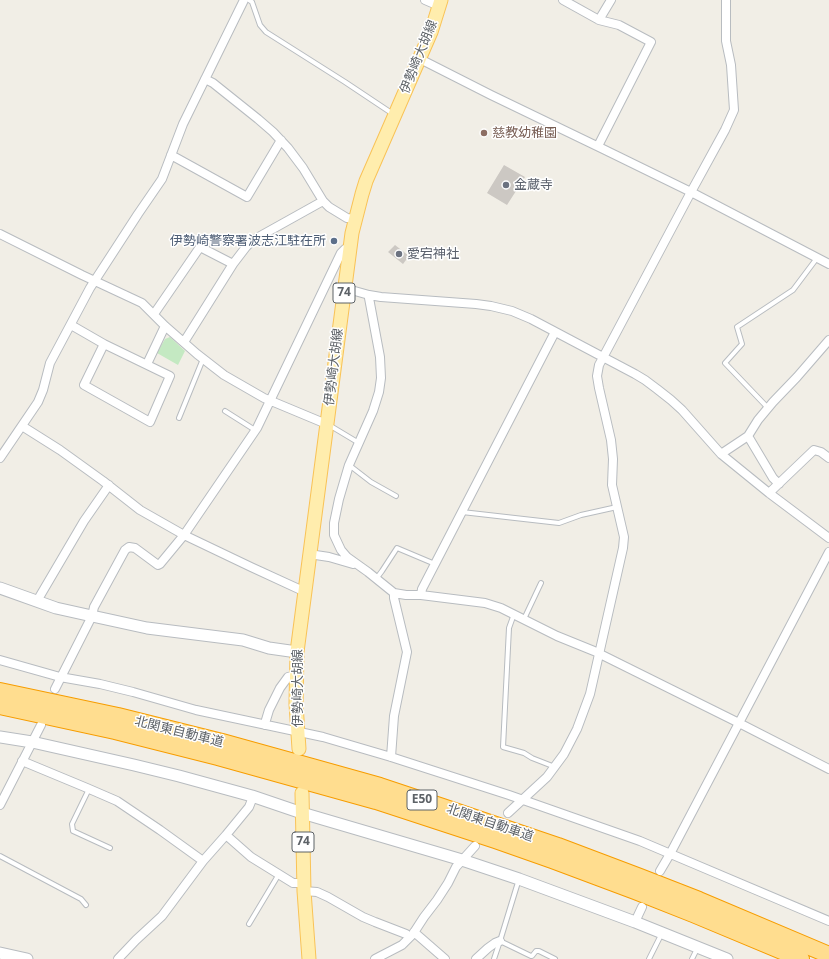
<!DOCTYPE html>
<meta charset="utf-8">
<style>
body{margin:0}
canvas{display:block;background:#f1eee6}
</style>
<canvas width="829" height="959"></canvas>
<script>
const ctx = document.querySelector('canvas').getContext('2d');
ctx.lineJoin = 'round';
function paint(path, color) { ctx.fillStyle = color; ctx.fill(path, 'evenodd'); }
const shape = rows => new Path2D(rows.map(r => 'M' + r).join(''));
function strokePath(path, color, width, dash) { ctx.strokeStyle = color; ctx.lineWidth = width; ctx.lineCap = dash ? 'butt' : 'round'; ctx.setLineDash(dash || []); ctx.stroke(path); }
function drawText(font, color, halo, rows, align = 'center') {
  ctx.font = font + ' "Open Sans","Noto Sans JP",sans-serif'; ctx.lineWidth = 3; ctx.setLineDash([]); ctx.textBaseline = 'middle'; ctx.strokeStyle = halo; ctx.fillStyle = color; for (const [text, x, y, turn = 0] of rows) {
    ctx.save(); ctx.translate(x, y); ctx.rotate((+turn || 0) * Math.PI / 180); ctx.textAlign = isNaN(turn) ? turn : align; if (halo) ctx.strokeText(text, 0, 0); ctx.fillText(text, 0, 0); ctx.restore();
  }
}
paint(shape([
 [170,337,185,351,178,365,157,353,165,339]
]), '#c4e9c2');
paint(shape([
 [504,165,525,177,507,205,487,193],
 [395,245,409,256,403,264,388,252]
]), '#ccc8c3');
const service = shape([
 [249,0,252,2,260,25,266,32,345,82,393,114],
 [768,408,725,363,742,344,737,327,793,290,817,258],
 [225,411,255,430],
 [179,418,203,359],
 [329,425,359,443],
 [349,465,371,482,396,496],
 [462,512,559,523,581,515,617,507],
 [376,579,382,571,397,548,435,564],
 [514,614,509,628,503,747,524,753,532,758,555,767],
 [524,619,541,583],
 [89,789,72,824,73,831,110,848],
 [0,856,81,899,86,905],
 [249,924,279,874],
 [500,941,531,956,532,956,536,951,539,951,555,959],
 [494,959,500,941,519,879],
 [649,959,661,935],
 [692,959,698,947]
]);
const minor = shape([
 [425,0,439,6],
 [563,0,599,20,611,0],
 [420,59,491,95,603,149,691,192,829,264],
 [205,79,213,83,258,119,273,132,288,148,303,168,323,201,329,207,347,218,355,219],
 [598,146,651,42,619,25,599,20],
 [171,155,247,197,281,140],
 [0,234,82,275,142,303,165,326,197,354,224,375,264,398,324,423,327,424],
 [344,288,369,295,381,297,476,304,491,306,512,311,531,319,635,374,645,380,657,389,671,400,682,410,721,454,769,493,829,538],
 [369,295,369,298,380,357,381,378,379,392,373,411,349,465,339,499,334,523,334,535,341,550,347,557,368,572,394,593,406,595,421,595,485,603,501,608,557,636,594,651,739,723,829,769],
 [154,314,200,247,233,264],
 [71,325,104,344,170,376,150,422,84,385,104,344],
 [184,342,233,264,246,247,253,240,323,201],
 [147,364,165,326],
 [22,426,60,450,103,481,140,510,184,535,251,567,301,590,305,590],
 [748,436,773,478,779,484],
 [721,454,748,436,758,420,773,402,797,377,829,340],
 [0,458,38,402,43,390,50,363,90,288,138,214,162,179,183,124,244,0],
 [769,493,814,450,821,452,829,458],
 [309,554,329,557,353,564],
 [421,595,422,589,555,332],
 [37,601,84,521,109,485],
 [0,660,60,677,100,684,133,692,196,710,323,737,391,757,509,795,640,841,829,921],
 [55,689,89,622,92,616,94,607,125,550,129,547,135,548,158,565,160,564,184,535,257,428,341,253,345,249,349,247],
 [265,725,266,720,269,710,280,688,288,677,296,675],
 [391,757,394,716,407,652,394,598,394,593],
 [22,761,87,788,117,801,160,830,203,861],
 [0,805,41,725],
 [508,813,547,777,564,754,577,729,590,694,623,548,624,537,612,485,613,459,611,440,599,388,597,376,599,365,691,192,725,130,734,110,731,65,726,41,726,0],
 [226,835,251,857,293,883,304,883],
 [660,871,670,854,829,552],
 [304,891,317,892,328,897,363,917,375,922,406,934,410,937],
 [635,922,642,907],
 [414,932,445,959],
 [118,959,136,940,162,916,203,861,226,835,249,807,251,802,252,796],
 [375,959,402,945,413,934,424,917,437,900,448,883,456,867,475,846],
 [476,959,488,948,495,943,500,941]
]);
const tertiary = shape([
 [0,588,56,608,92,616,147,628,243,640,269,648,297,652],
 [0,737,32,742,134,765,179,776,252,796,302,813,462,860,519,879,635,922,727,959],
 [0,953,27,959]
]);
const primary = shape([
 [299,749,296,704,297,652,352,233,362,194,366,181,431,32,441,0],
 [302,793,304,891,309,959]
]);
const motorway = shape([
 [0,691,118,716,222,742,312,767,380,786,443,807,558,846,640,877,699,900,829,955],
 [0,706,115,731,218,757,376,801,495,840,552,860,635,891,693,914,801,959]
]);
strokePath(service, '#b8bcc0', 6);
strokePath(minor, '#b8bcc0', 10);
strokePath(tertiary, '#b8bcc0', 13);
strokePath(primary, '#f9c357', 15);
strokePath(motorway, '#f79d00', 18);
strokePath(service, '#fff', 4);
strokePath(minor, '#fff', 8);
strokePath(tertiary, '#fff', 11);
strokePath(primary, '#ffedad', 13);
strokePath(motorway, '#ffdd8f', 16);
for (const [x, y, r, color] of [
 [484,133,4,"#8d6e63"],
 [506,185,4,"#6b7280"],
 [334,241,4,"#5c6f8a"],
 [399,254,4,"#6b7280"]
]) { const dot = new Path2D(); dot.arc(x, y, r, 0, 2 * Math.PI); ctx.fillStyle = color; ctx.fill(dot); strokePath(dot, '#fff', 1.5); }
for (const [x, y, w] of [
 [344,293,22],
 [422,800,30],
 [303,842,22]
]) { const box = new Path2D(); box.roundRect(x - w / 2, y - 10, w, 20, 3); ctx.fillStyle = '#fff'; ctx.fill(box); strokePath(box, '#5d6267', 1); }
drawText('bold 12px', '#5d6267', null, [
 ["74",344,293],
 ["E50",422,800],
 ["74",303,842]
]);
drawText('13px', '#5d6267', '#fff', [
 ["伊勢崎大胡線",419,57,-68],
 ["伊勢崎大胡線",334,367,-83],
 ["伊勢崎大胡線",298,688,-90],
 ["北関東自動車道",179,732,14],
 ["北関東自動車道",490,823,19]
]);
drawText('13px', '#785e54', '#fff', [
 ["慈教幼稚園",492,133]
], 'left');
drawText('13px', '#5b616d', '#fff', [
 ["金蔵寺",514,185],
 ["愛宕神社",407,254]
], 'left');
drawText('13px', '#4e5e75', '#fff', [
 ["伊勢崎警察署波志江駐在所",326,241]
], 'right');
</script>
